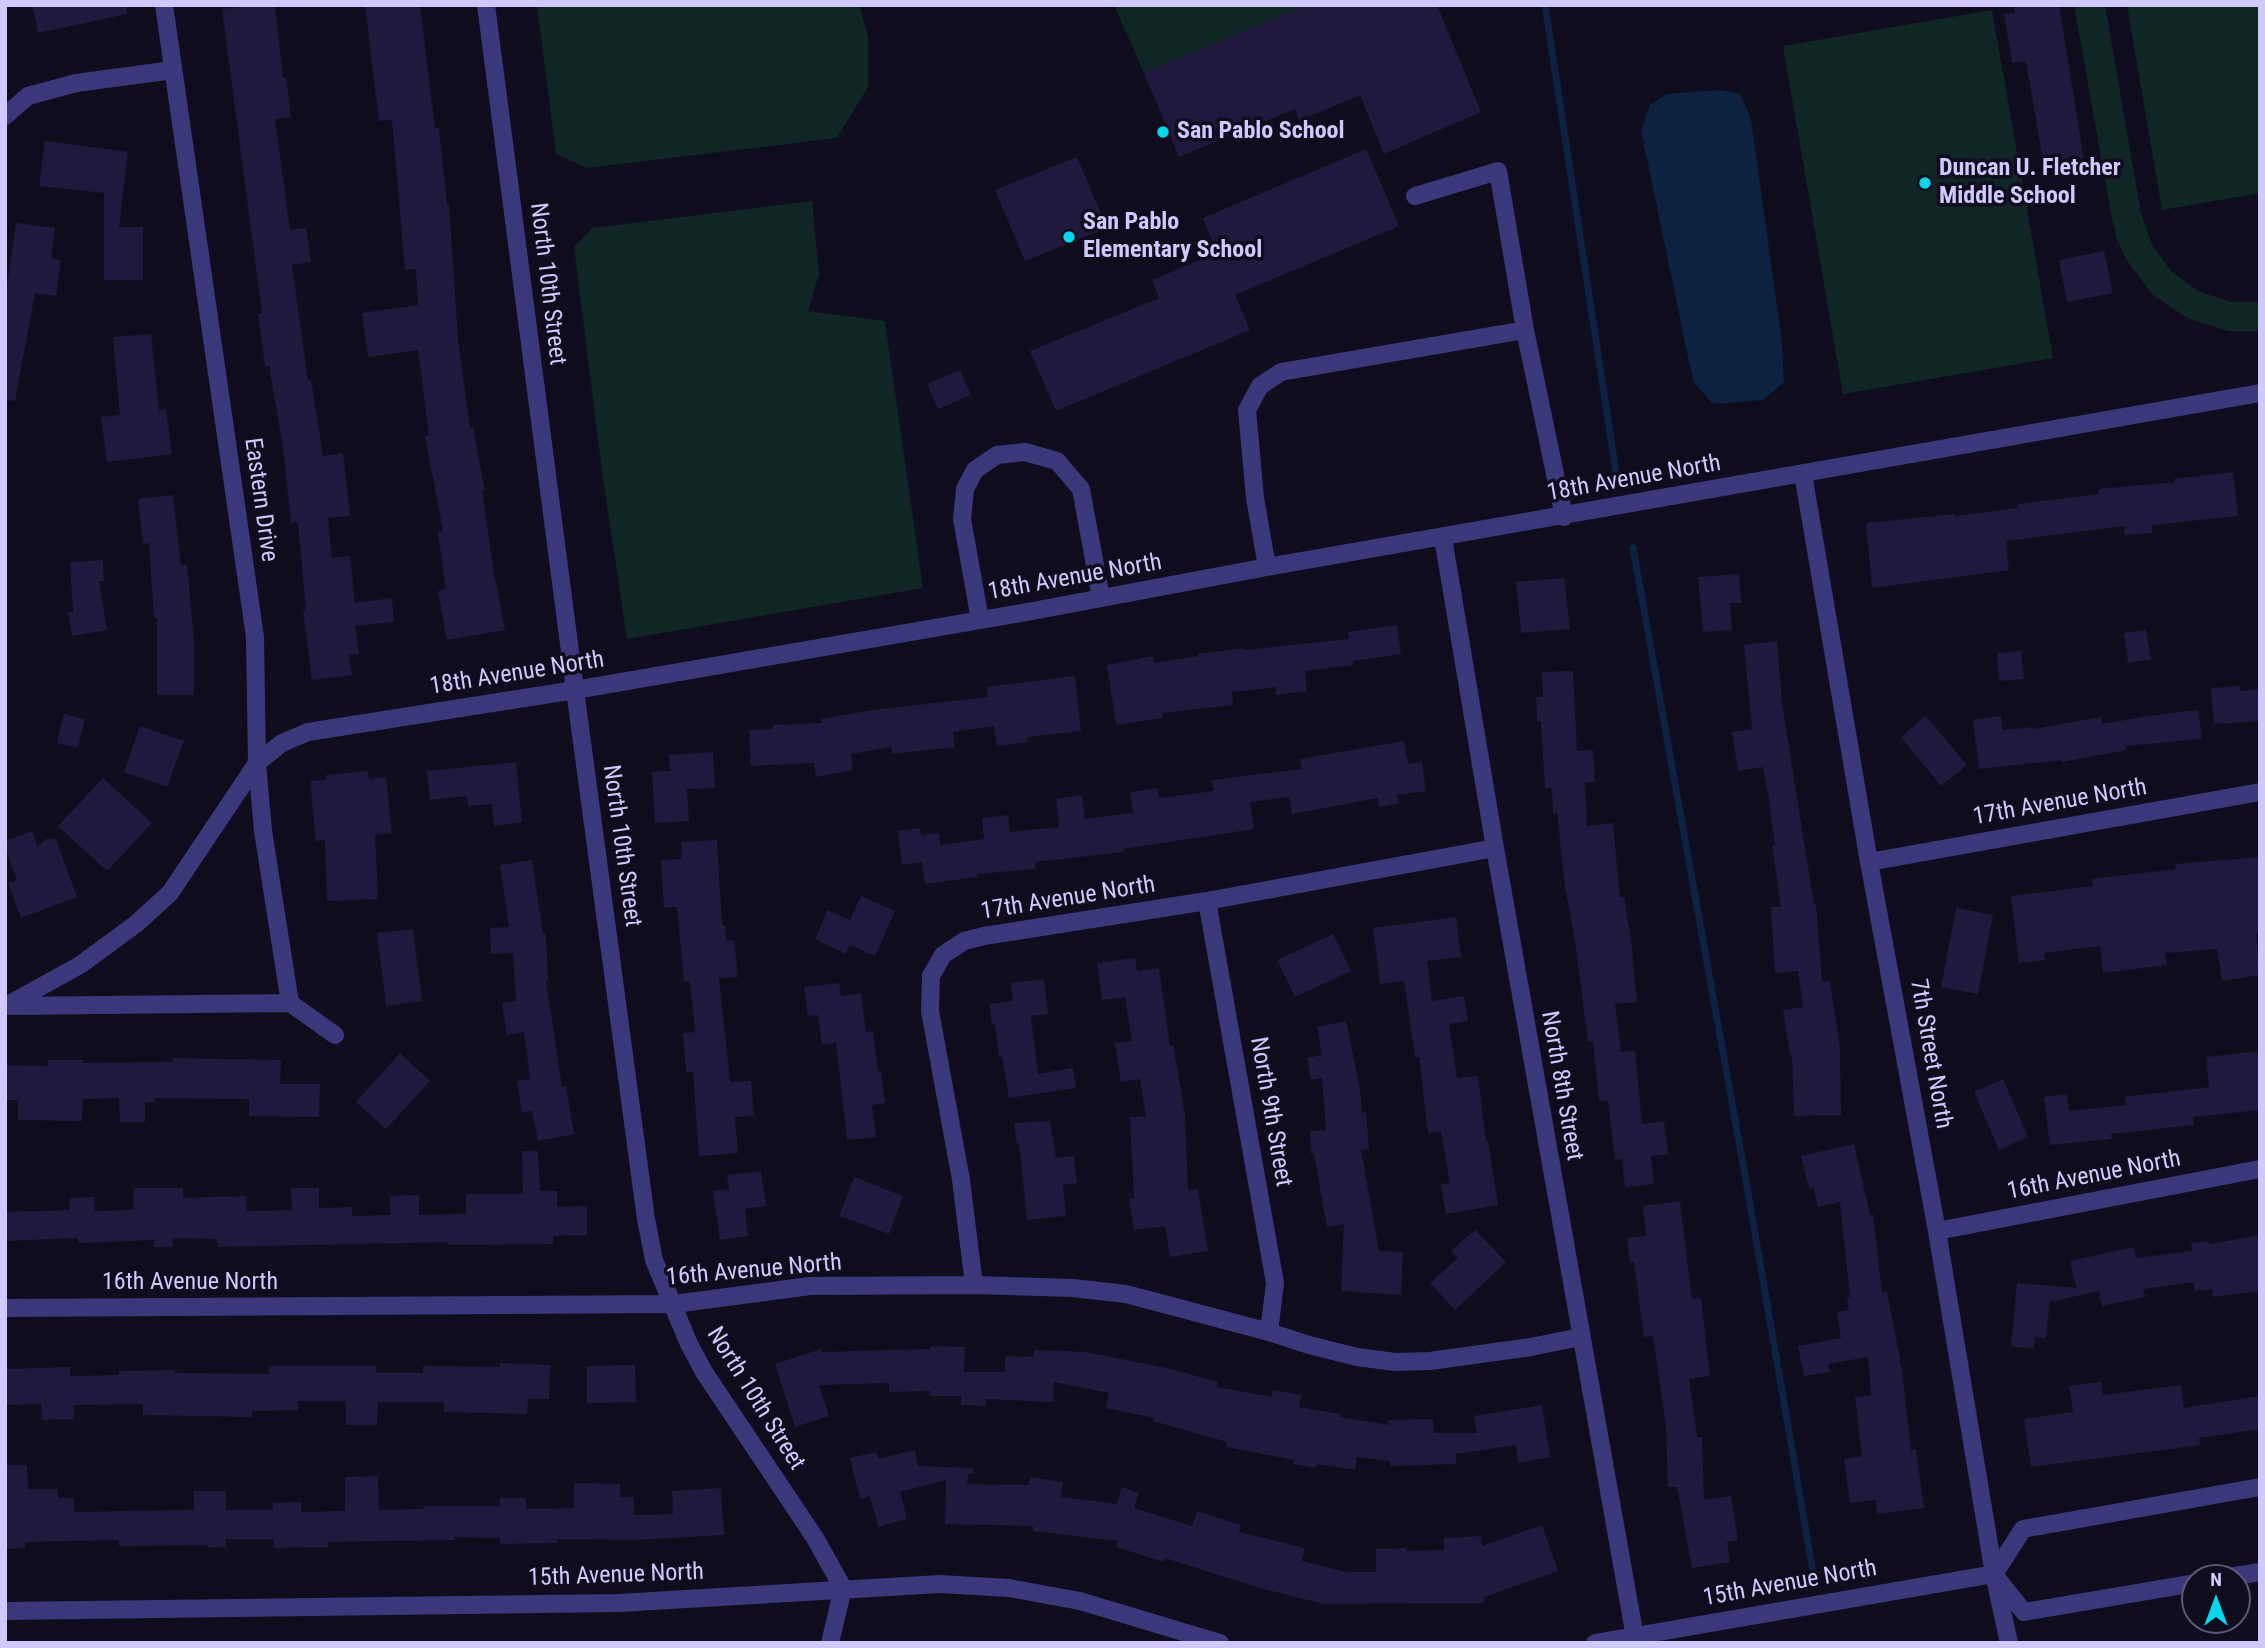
<!DOCTYPE html>
<style>
body{margin:0}
#map{position:relative;width:2265px;height:1648px;overflow:hidden;background:#0f0c1d;font-family:"Roboto Condensed",sans-serif}
canvas{display:block}
.frame{position:absolute;inset:0;border:7px solid #cfc9fe;pointer-events:none}
.north{position:absolute;left:2181px;top:1564px;width:70px;height:70px;box-sizing:border-box;background:#0f0c1d;border:2px solid #5c5877;border-radius:50%;rotate:0deg;font-size:19px;font-weight:700;line-height:28px;text-align:center;color:#cfc9fe}
.north::after{content:'';display:block;margin:auto;width:24px;height:32px;background:#06d7ec;clip-path:polygon(50% 0,100% 100%,50% 72%,0 100%)}
</style>
<div id="map">
<canvas width="2265" height="1648"></canvas>
<div class="frame"></div>
<div class="north">N</div>
</div>
<script>
const ctx = document.querySelector('canvas').getContext('2d');
ctx.lineJoin = 'round';
function paint(path, color) { ctx.fillStyle = color; ctx.fill(path, 'evenodd'); }
const shape = rows => new Path2D(rows.map(r => 'M' + r).join(''));
function strokePath(path, color, width, dash) { ctx.strokeStyle = color; ctx.lineWidth = width; ctx.lineCap = dash ? 'butt' : 'round'; ctx.setLineDash(dash || []); ctx.stroke(path); }
function drawText(font, color, halo, rows, align = 'center') {
  ctx.font = font + ' "Roboto Condensed",sans-serif'; ctx.lineWidth = 7; ctx.setLineDash([]); ctx.textBaseline = 'middle'; ctx.strokeStyle = halo; ctx.fillStyle = color; for (const [text, x, y, turn = 0] of rows) {
    ctx.save(); ctx.translate(x, y); ctx.rotate((+turn || 0) * Math.PI / 180); ctx.textAlign = isNaN(turn) ? turn : align; if (halo) ctx.strokeText(text, 0, 0); ctx.fillText(text, 0, 0); ctx.restore();
  }
}
paint(shape([
 [537,5,860,5,868,38,868,87,837,138,587,168,556,154],
 [1114,5,1307,5,1144,73],
 [2074,5,2105,5,2141,213,2152,245,2172,272,2200,292,2232,302,2260,302,2260,331,2228,331,2187,318,2152,294,2126,259,2117,240,2112,219],
 [2127,5,2260,5,2260,193,2162,210],
 [1992,10,2053,358,1843,394,1783,46],
 [812,201,819,274,808,311,885,321,923,588,627,639,602,472,574,247,592,228]
]), '#0f2625');
paint(shape([
 [1720,90,1740,94,1751,119,1782,342,1784,382,1763,400,1713,404,1693,381,1641,130,1650,105,1667,94]
]), '#0d2140');
strokePath(shape([
 [1545,5,1617,479],
 [1633,548,1749,1198,1814,1578]
]), '#0d2140', 7);
paint(shape([
 [32,5,126,5,127,14,38,33],
 [254,5,275,5,283,78,286,77,291,117,275,119,290,230,306,228,311,262,292,265,308,380,311,379,323,456,343,453,350,516,328,518,332,558,350,556,355,603,392,598,394,622,355,626,359,654,349,655,352,675,312,680,303,611,306,611,298,522,291,523,283,448,269,366,265,366,258,314,262,313,222,9],
 [365,5,420,5,435,128,439,128,447,204,449,204,458,339,470,428,473,427,485,491,482,491,495,581,496,581,505,630,447,640,438,591,446,589,438,532,443,531,425,436,429,435,418,350,368,357,362,313,418,305,416,269,405,270,392,120,379,121],
 [1307,5,1437,5,1481,112,1384,154,1360,95,1299,121,1295,109,1179,157,1144,73],
 [2014,5,2059,5,2084,160,2044,167,2026,61,2012,63,2004,14,2015,13],
 [45,141,128,152,119,227,143,227,143,280,104,280,104,193,39,186],
 [1366,149,1399,226,1235,295,1250,330,1056,411,1030,351,1159,298,1152,280,1217,253,1203,218],
 [1077,157,1107,228,1025,261,995,190],
 [16,223,55,228,51,258,61,260,56,296,35,293,15,401,5,400,5,299],
 [2104,251,2113,293,2067,302,2059,260],
 [151,334,159,410,166,409,172,454,107,462,101,417,120,415,113,337],
 [960,370,971,395,938,409,927,384],
 [2233,472,2238,516,2152,525,2152,533,2125,535,2124,526,2006,541,2009,570,1872,588,1866,523,1955,514,1955,516,2018,508,2018,504,2099,494,2099,489,2175,482,2174,479],
 [173,495,181,565,187,565,194,640,194,695,157,695,157,618,154,618,149,543,143,544,138,499],
 [103,560,104,581,99,581,107,630,72,636,68,612,73,612,70,562],
 [1739,574,1741,603,1730,603,1732,630,1703,632,1698,577],
 [1564,578,1570,629,1521,633,1516,582],
 [1397,625,1401,654,1353,661,1353,665,1305,671,1307,691,1276,695,1276,687,1232,692,1233,705,1162,713,1163,718,1116,725,1107,665,1153,656,1154,663,1198,656,1197,654,1244,648,1245,650,1349,639,1348,632],
 [2146,630,2151,659,2128,663,2124,633],
 [1777,641,1782,704,1814,904,1816,904,1822,982,1830,981,1840,1048,1841,1115,1794,1116,1792,1055,1790,1055,1783,1010,1803,1007,1798,971,1775,973,1771,907,1781,907,1772,846,1775,845,1768,793,1763,767,1738,771,1732,732,1752,729,1744,645],
 [2021,651,2024,679,1999,681,1997,653],
 [1573,671,1577,751,1593,750,1595,782,1585,782,1587,826,1613,823,1620,897,1624,897,1631,939,1637,1002,1615,1004,1621,1052,1635,1051,1642,1124,1664,1121,1668,1154,1651,1156,1654,1184,1625,1187,1622,1159,1615,1160,1608,1100,1599,1101,1593,1041,1588,1042,1576,948,1565,886,1557,813,1553,813,1552,788,1545,788,1541,721,1537,722,1536,697,1543,697,1542,672],
 [1075,676,1081,731,1027,737,1028,742,997,746,994,726,953,732,955,747,892,754,891,747,851,754,853,770,816,777,814,763,751,766,749,730,773,729,773,725,822,723,821,719,873,710,988,697,987,687],
 [2240,686,2240,691,2260,689,2260,721,2214,724,2211,688],
 [2198,710,2202,739,2125,746,2126,750,2062,762,2062,760,1979,769,1973,720,2001,716,2003,730,2034,727,2034,729,2101,717,2102,724,2148,716],
 [64,714,85,719,78,748,57,743],
 [1926,716,1967,765,1941,786,1901,737],
 [140,726,184,741,167,787,124,772],
 [1404,741,1408,764,1422,762,1426,791,1397,795,1398,804,1379,807,1378,798,1292,814,1289,797,1250,802,1254,829,1123,849,1124,852,1035,862,1035,869,977,874,977,877,925,884,922,862,902,865,898,831,920,828,921,835,939,833,940,845,984,839,982,818,1008,815,1010,832,1059,827,1056,799,1082,795,1085,819,1133,813,1130,792,1158,788,1159,798,1214,791,1212,780,1302,769,1300,759],
 [713,752,715,788,687,789,689,821,655,823,652,772,670,771,669,755],
 [516,762,522,822,494,826,492,804,468,806,467,796,430,800,427,771],
 [368,771,369,779,386,777,392,833,375,835,378,899,327,901,325,840,316,841,310,781,326,780,326,775],
 [103,778,152,823,107,871,58,826],
 [32,831,38,847,46,839,56,839,77,897,21,918,8,883,17,880,5,847,5,841],
 [717,840,722,925,725,925,726,941,734,940,738,977,719,978,730,1082,751,1081,754,1116,735,1117,738,1153,699,1156,693,1072,686,1072,683,1033,695,1032,690,981,684,982,677,907,664,907,661,860,682,859,681,842],
 [2260,857,2260,934,2256,934,2260,975,2222,981,2217,949,2165,953,2167,965,2103,973,2100,946,2044,953,2045,960,2019,963,2011,896,2093,886,2092,879,2176,869,2175,864],
 [532,860,543,934,546,934,548,981,546,981,562,1087,566,1086,574,1134,538,1141,532,1111,522,1112,517,1081,530,1079,524,1032,507,1035,502,1003,516,1001,513,953,491,954,490,928,509,927,500,865],
 [861,896,895,911,875,956,850,945,846,954,815,939,828,910,850,920],
 [1956,908,1993,915,1978,994,1941,987],
 [1456,917,1461,957,1427,961,1432,1001,1464,996,1468,1021,1449,1024,1457,1078,1478,1076,1486,1142,1488,1141,1498,1205,1446,1214,1441,1184,1450,1183,1441,1132,1428,1133,1419,1057,1415,1057,1404,981,1380,984,1373,928],
 [413,929,422,1001,386,1006,377,933],
 [1333,934,1351,971,1295,997,1277,960],
 [1135,958,1137,971,1159,968,1170,1046,1173,1045,1185,1115,1188,1190,1198,1189,1208,1251,1170,1257,1165,1226,1134,1230,1129,1199,1134,1198,1130,1117,1146,1117,1140,1079,1121,1082,1115,1043,1132,1041,1125,997,1102,1000,1097,963],
 [1044,979,1048,1014,1031,1016,1038,1074,1073,1068,1076,1088,1009,1098,1002,1057,999,1057,995,1024,992,1025,989,1004,1013,1001,1011,983],
 [839,983,841,996,861,993,866,1032,873,1031,878,1071,881,1071,885,1103,872,1105,876,1137,847,1140,836,1043,822,1045,818,1015,808,1016,804,987],
 [1346,1021,1360,1089,1362,1113,1366,1112,1369,1149,1361,1150,1379,1251,1403,1252,1401,1295,1341,1291,1344,1224,1327,1227,1314,1154,1311,1154,1310,1131,1326,1130,1322,1078,1311,1080,1307,1058,1322,1055,1317,1027],
 [2260,1051,2260,1110,2193,1117,2194,1125,2111,1134,2112,1139,2050,1145,2044,1097,2067,1094,2069,1111,2126,1105,2125,1097,2209,1087,2206,1057],
 [400,1053,430,1081,386,1129,356,1102],
 [173,1058,281,1060,280,1084,320,1084,319,1117,249,1116,249,1099,155,1098,155,1102,145,1102,145,1122,120,1122,119,1098,83,1099,82,1121,18,1120,18,1100,5,1100,5,1065,48,1066,48,1060,83,1060,83,1063,173,1062],
 [2003,1079,2028,1137,1999,1150,1974,1092],
 [1050,1121,1056,1158,1074,1156,1077,1183,1063,1185,1066,1216,1027,1220,1019,1143,1017,1143,1014,1123],
 [1854,1144,1870,1215,1873,1214,1882,1292,1887,1291,1902,1370,1911,1450,1916,1449,1924,1508,1877,1514,1876,1500,1850,1503,1844,1459,1862,1456,1855,1397,1871,1395,1868,1357,1828,1364,1830,1372,1804,1376,1798,1346,1841,1338,1837,1312,1849,1310,1847,1298,1850,1297,1840,1202,1818,1207,1813,1187,1809,1188,1801,1156],
 [522,1151,538,1151,540,1191,557,1191,557,1207,587,1206,587,1235,553,1236,553,1244,448,1245,448,1242,218,1247,217,1239,173,1238,172,1247,154,1247,154,1240,78,1243,78,1238,5,1241,5,1212,70,1210,69,1198,94,1197,95,1211,133,1210,134,1188,183,1188,183,1198,246,1196,247,1211,292,1210,291,1188,319,1188,319,1208,352,1207,352,1216,390,1215,390,1196,419,1195,419,1215,466,1214,466,1194,523,1194],
 [761,1171,766,1206,745,1209,748,1236,720,1240,713,1191,729,1189,727,1175],
 [854,1177,903,1196,889,1234,839,1216],
 [1680,1201,1692,1299,1701,1298,1710,1376,1689,1379,1697,1437,1702,1437,1704,1500,1731,1496,1738,1540,1727,1542,1730,1562,1692,1568,1677,1487,1668,1487,1666,1428,1653,1336,1644,1337,1634,1262,1630,1263,1627,1238,1646,1236,1643,1206],
 [1475,1230,1506,1262,1455,1310,1430,1283,1458,1258,1451,1251],
 [2260,1235,2260,1291,2213,1297,2212,1289,2195,1291,2194,1282,2143,1289,2145,1297,2102,1306,2099,1291,2050,1302,2046,1338,2035,1337,2034,1349,2011,1346,2017,1283,2076,1288,2070,1261,2134,1247,2136,1258,2192,1251,2191,1243,2209,1241,2210,1244],
 [931,1346,965,1347,964,1372,1005,1372,1005,1356,1034,1357,1034,1350,1085,1352,1167,1368,1218,1382,1217,1387,1272,1397,1273,1390,1301,1395,1299,1407,1340,1414,1340,1417,1389,1425,1388,1420,1433,1419,1434,1433,1477,1433,1474,1416,1542,1405,1550,1457,1518,1463,1516,1445,1456,1454,1456,1464,1390,1466,1390,1461,1357,1457,1355,1470,1317,1464,1316,1468,1293,1464,1294,1460,1226,1447,1227,1442,1153,1421,1154,1418,1106,1408,1109,1393,1054,1382,1053,1402,986,1399,986,1406,961,1405,961,1396,930,1396,930,1391,889,1392,889,1383,819,1385,829,1416,795,1427,775,1364,821,1349,821,1352,931,1349],
 [500,1363,550,1365,549,1399,528,1399,527,1414,444,1412,444,1402,378,1402,377,1425,346,1425,346,1401,298,1401,298,1410,252,1411,252,1417,143,1415,143,1404,74,1405,74,1419,42,1420,41,1404,5,1405,5,1369,70,1367,70,1376,119,1375,119,1371,174,1370,174,1373,269,1374,269,1366,376,1366,376,1373,423,1373,423,1366,500,1367],
 [635,1365,636,1402,587,1403,587,1366],
 [2101,1382,2103,1395,2181,1385,2184,1408,2260,1396,2260,1429,2199,1438,2200,1445,2031,1467,2024,1419,2073,1412,2069,1386],
 [915,1450,918,1466,973,1468,974,1473,968,1475,967,1484,1029,1485,1030,1477,1063,1482,1061,1497,1117,1504,1122,1487,1139,1493,1134,1508,1192,1526,1197,1511,1241,1525,1239,1532,1305,1548,1302,1561,1346,1572,1376,1572,1376,1549,1406,1548,1406,1551,1444,1550,1444,1538,1481,1536,1482,1546,1542,1525,1558,1571,1484,1597,1484,1603,1324,1604,1260,1588,1165,1558,1164,1562,1116,1547,1118,1541,1033,1531,1033,1526,945,1524,946,1480,900,1492,907,1519,878,1527,870,1496,860,1499,850,1458,876,1452,878,1459],
 [5,1465,27,1465,28,1489,58,1489,58,1498,74,1498,74,1512,194,1510,194,1491,226,1491,226,1510,273,1510,273,1503,301,1502,301,1512,345,1511,345,1477,378,1476,379,1510,424,1509,424,1506,500,1506,500,1498,526,1498,526,1509,574,1508,574,1483,620,1484,620,1497,634,1497,634,1515,673,1514,672,1491,721,1488,724,1535,633,1540,557,1539,557,1543,500,1544,500,1538,454,1537,454,1540,328,1542,328,1547,274,1548,274,1539,226,1539,226,1548,208,1547,208,1545,119,1546,119,1540,25,1542,25,1548,5,1549]
]), '#20193d');
strokePath(shape([
 [164,5,255,637,257,763,263,831,290,1003],
 [486,5,575,690,646,1219,654,1260,689,1344,704,1372,815,1538,843,1588,830,1643],
 [5,116,28,96,76,83,173,70],
 [1415,196,1498,171,1525,330,1564,517],
 [1803,474,1869,862,1937,1231,1994,1574,2009,1643],
 [1443,538,1495,848,1636,1643],
 [1267,567,1255,498,1247,410,1260,386,1281,372,1525,330],
 [980,620,962,519,965,489,975,470,997,455,1025,452,1057,461,1081,489,1101,598],
 [1869,862,2260,792],
 [1207,901,1275,1283,1269,1332],
 [290,1003,335,1035],
 [6,1006,80,965,136,924,170,893,257,763,282,743,308,732,575,690,1027,612,1267,567,2260,393],
 [10,1006,290,1003],
 [1937,1231,2260,1169],
 [974,1285,961,1180,930,1011,931,976,943,955,964,941,984,936,1207,901,1495,848],
 [5,1308,674,1304,810,1286,974,1285,1073,1288,1126,1294,1269,1332,1309,1345,1357,1357,1395,1362,1430,1361,1531,1347,1580,1337],
 [1996,1577,2024,1612,2195,1583],
 [2223,1578,2260,1572],
 [5,1611,619,1603,940,1584,1009,1588,1080,1601,1220,1643],
 [1595,1643,1994,1574,2023,1529,2260,1487]
]), '#3a387b', 18);
for (const [x, y, r, color] of [
 [1163,132,7,"#06d7ec"],
 [1925,183,7,"#06d7ec"],
 [1069,237,7,"#06d7ec"]
]) { const dot = new Path2D(); dot.arc(x, y, r, 0, 2 * Math.PI); ctx.fillStyle = color; ctx.fill(dot); strokePath(dot, '#0f0c1d', 2.5); }
drawText('bold 24px', '#cfc9fe', '#0f0c1d', [
 ["San Pablo School",1177,132],
 ["Duncan U. Fletcher",1939,169],
 ["Middle School",1939,197],
 ["San Pablo",1083,223],
 ["Elementary School",1083,251]
], 'left');
drawText('24px', '#cfc9fe', '#0f0c1d', [
 ["North 10th Street",547,284,83],
 ["18th Avenue North",1634,479,-10],
 ["Eastern Drive",260,500,82],
 ["18th Avenue North",1075,578,-10],
 ["18th Avenue North",517,674,-9],
 ["17th Avenue North",2060,803,-10],
 ["North 10th Street",621,846,82],
 ["17th Avenue North",1068,899,-9],
 ["7th Street North",1930,1054,80],
 ["North 8th Street",1561,1086,80],
 ["North 9th Street",1270,1112,80],
 ["16th Avenue North",2094,1176,-11],
 ["16th Avenue North",754,1271,-5],
 ["16th Avenue North",190,1283],
 ["North 10th Street",755,1399,58],
 ["15th Avenue North",616,1576,-2],
 ["15th Avenue North",1790,1584,-10]
]);
</script>
